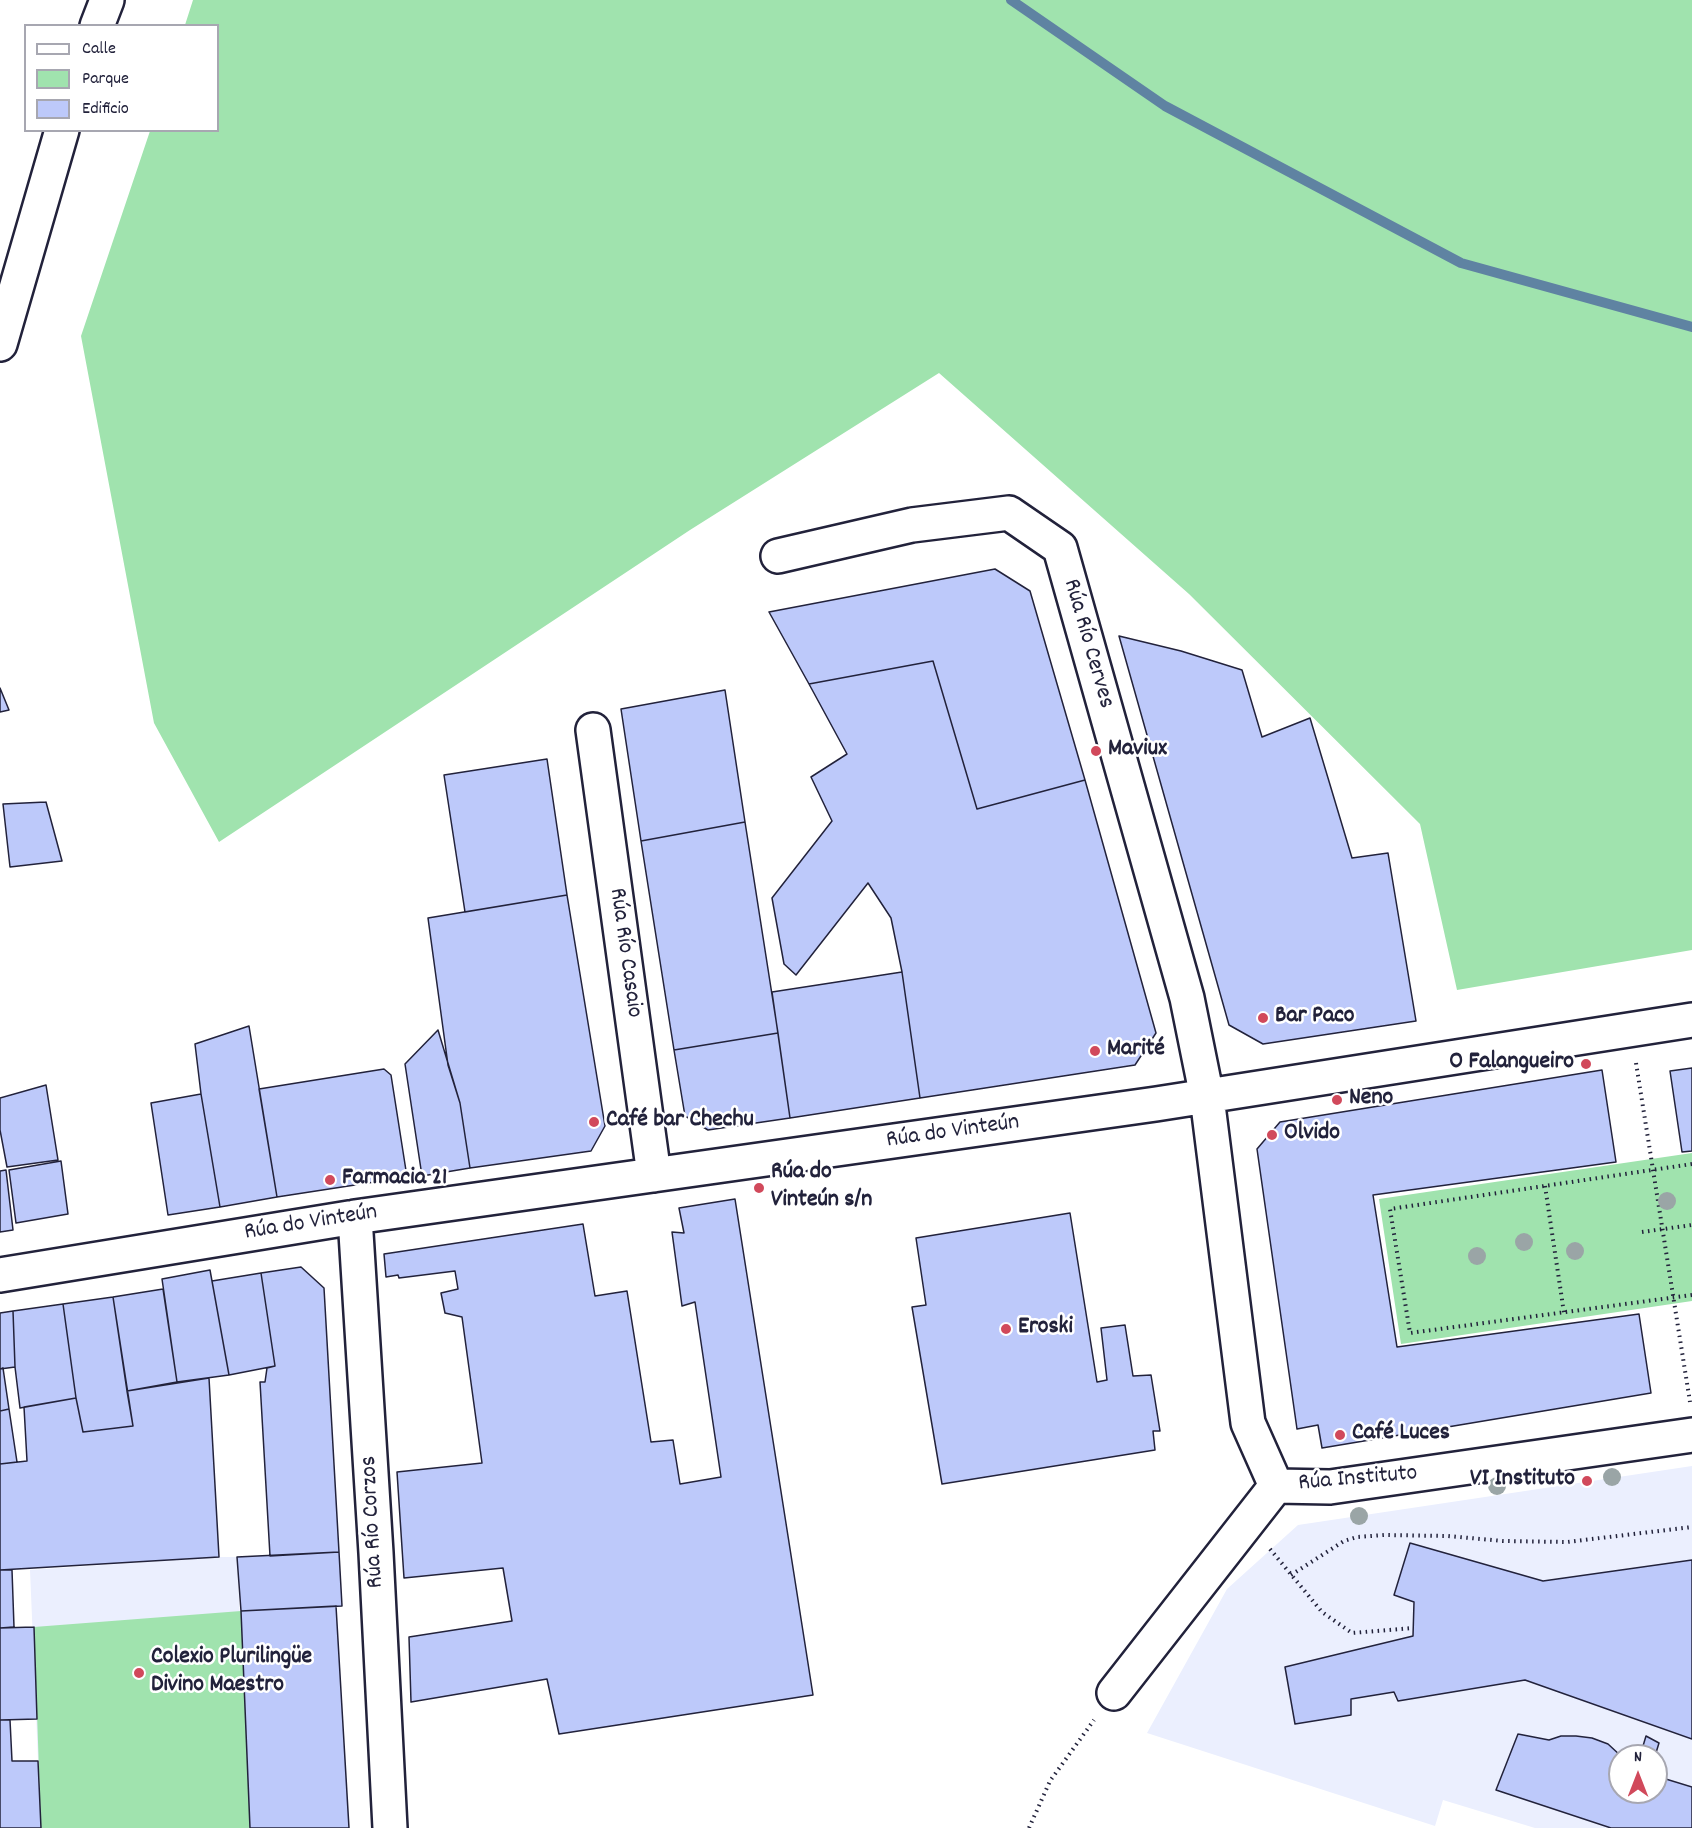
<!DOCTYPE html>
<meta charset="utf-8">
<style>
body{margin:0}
#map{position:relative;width:1692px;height:1828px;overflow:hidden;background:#fff;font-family:Dekko,sans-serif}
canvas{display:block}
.legend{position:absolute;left:24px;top:24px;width:195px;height:108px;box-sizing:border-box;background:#fff;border:2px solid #a7a7b1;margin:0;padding:8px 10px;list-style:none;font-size:18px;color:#22223b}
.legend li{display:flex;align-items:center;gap:12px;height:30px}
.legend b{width:30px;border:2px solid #a7a7b1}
.north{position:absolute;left:1608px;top:1744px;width:60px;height:60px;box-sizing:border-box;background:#fff;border:2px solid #a7a7b1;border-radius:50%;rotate:0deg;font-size:16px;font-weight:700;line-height:24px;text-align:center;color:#22223b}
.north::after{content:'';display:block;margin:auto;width:21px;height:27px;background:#d1495b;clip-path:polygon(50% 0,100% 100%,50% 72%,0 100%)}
</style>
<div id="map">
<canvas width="1692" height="1828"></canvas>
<ul class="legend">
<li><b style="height:8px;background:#fff"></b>Calle</li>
<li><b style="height:16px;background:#a0e3ae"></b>Parque</li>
<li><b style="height:16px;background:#bdc9fa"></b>Edificio</li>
</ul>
<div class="north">N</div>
</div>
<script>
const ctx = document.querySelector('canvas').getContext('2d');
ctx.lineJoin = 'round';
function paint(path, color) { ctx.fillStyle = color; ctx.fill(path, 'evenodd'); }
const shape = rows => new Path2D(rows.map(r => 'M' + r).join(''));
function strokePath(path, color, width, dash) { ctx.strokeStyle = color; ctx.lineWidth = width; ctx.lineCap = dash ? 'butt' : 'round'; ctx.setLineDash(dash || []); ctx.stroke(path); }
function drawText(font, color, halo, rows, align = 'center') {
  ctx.font = font + ' Dekko,sans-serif'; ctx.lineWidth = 5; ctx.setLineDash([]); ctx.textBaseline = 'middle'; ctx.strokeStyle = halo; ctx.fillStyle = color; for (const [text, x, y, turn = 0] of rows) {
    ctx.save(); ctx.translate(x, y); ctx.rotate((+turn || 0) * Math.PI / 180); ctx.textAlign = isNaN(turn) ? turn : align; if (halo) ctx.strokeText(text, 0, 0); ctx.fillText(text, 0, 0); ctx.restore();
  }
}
paint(shape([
 [1692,1466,1692,1828,1535,1828,1443,1800,1435,1826,1147,1733,1227,1589,1298,1525],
 [1620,1756,1656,1756,1656,1792,1620,1792],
 [219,1557,237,1557,250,1828,38,1761,30,1570]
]), '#ebeffe');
paint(shape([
 [193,0,1692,0,1692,950,1457,990,1420,824,1189,594,939,373,690,530,219,842,154,723,81,336,150,131,218,130,218,26,185,25],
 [1692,1153,1692,1301,1401,1344,1379,1199],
 [241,1611,250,1828,41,1828,34,1627]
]), '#a0e3ae');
strokePath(shape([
 [1011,0,1165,106,1461,263,1692,327]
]), '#5f83a2', 10);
const building = shape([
 [995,569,1030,591,1085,780,977,809,933,661,809,684,769,612,995,569],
 [1119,636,1181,651,1242,670,1262,737,1310,718,1352,858,1388,853,1416,1021,1263,1044,1229,1025,1119,636],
 [933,661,977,809,1085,780,1156,1033,1135,1065,920,1098,902,972,891,918,868,883,796,975,784,964,772,898,832,821,811,777,847,754,809,684,933,661],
 [0,688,9,710,0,712,0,688],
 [725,690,745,822,641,841,621,709,725,690],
 [547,759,567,895,465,912,444,775,547,759],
 [46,802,62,861,10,867,3,804,46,802],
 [745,822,778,1033,674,1050,641,841,745,822],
 [567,895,605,1126,591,1151,470,1168,460,1103,448,1065,428,918,567,895],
 [902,972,920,1098,790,1118,772,992,902,972],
 [249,1026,277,1197,220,1207,201,1094,195,1044,249,1026],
 [438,1030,460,1103,470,1168,422,1176,405,1064,438,1030],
 [778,1033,790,1118,708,1130,685,1116,674,1050,778,1033],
 [1692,1068,1692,1151,1682,1152,1670,1071,1692,1068],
 [384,1069,391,1075,407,1177,277,1197,259,1089,384,1069],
 [1602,1070,1616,1162,1373,1195,1397,1347,1639,1314,1651,1393,1322,1448,1318,1425,1297,1429,1257,1149,1280,1122,1602,1070],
 [46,1085,58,1160,7,1167,0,1130,0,1098,46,1085],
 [201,1094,220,1207,168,1215,151,1103,201,1094],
 [61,1161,68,1214,16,1223,9,1170,61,1161],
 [6,1170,13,1230,0,1232,0,1171,6,1170],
 [735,1199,813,1695,559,1734,547,1679,411,1702,409,1637,512,1621,503,1568,404,1578,397,1472,482,1463,462,1317,445,1313,441,1293,458,1289,455,1271,399,1278,398,1275,386,1277,384,1254,583,1224,595,1296,627,1291,651,1442,673,1440,680,1484,721,1477,695,1302,682,1306,672,1232,684,1233,679,1208,735,1199],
 [1070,1213,1097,1382,1107,1380,1101,1328,1125,1325,1133,1376,1151,1375,1160,1431,1153,1431,1155,1450,942,1484,912,1307,926,1305,916,1238,1070,1213],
 [301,1267,324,1288,339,1552,270,1556,260,1382,265,1382,267,1368,275,1366,261,1273,301,1267],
 [210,1270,229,1375,177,1382,162,1279,210,1270],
 [261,1273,275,1366,229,1375,212,1281,261,1273],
 [163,1289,177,1382,127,1391,113,1297,163,1289],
 [113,1297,133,1426,83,1432,76,1398,63,1304,113,1297],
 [63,1304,76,1398,20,1408,15,1367,13,1311,63,1304],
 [13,1311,15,1367,0,1369,0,1313,13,1311],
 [3,1368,9,1409,0,1411,0,1369,3,1368],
 [209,1378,219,1557,0,1570,0,1464,27,1461,24,1407,76,1398,83,1432,133,1426,127,1391,209,1378],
 [9,1409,17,1462,0,1464,0,1411,9,1409],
 [1410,1543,1543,1581,1692,1560,1692,1739,1525,1680,1398,1701,1394,1692,1351,1699,1351,1715,1295,1724,1285,1667,1413,1636,1414,1602,1394,1595,1410,1543],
 [339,1552,342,1606,241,1611,237,1557,339,1552],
 [0,1570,12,1570,14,1627,0,1628,0,1570],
 [336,1606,349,1828,250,1828,241,1611,336,1606],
 [34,1627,37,1719,0,1720,0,1628,34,1627],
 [0,1720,10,1720,12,1761,38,1761,41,1828,0,1828,0,1720],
 [1518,1734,1549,1740,1561,1736,1576,1736,1592,1738,1608,1744,1621,1756,1620,1792,1656,1792,1656,1776,1692,1787,1692,1828,1611,1828,1496,1790,1518,1734],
 [1646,1736,1659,1743,1655,1756,1640,1756,1646,1736]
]);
paint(building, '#bdc9fa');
strokePath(building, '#22223b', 1.5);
const minor = shape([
 [97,26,107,0],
 [0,344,62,130],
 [778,556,912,525,1009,513,1060,548,1187,998,1207,1097,1248,1423,1276,1486,1330,1487,1692,1435],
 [593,730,654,1175],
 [355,1217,376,1553,390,1828],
 [0,1275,355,1217,1156,1104,1692,1020],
 [1114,1693,1276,1486]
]);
strokePath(minor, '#22223b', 38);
strokePath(shape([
 [1636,1063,1690,1402],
 [1692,1164,1390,1209,1410,1333,1692,1295],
 [1545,1186,1564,1313],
 [1642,1232,1692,1225],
 [1270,1549,1322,1612,1352,1633,1413,1628],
 [1291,1575,1344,1541,1357,1537,1384,1535,1448,1536,1503,1541,1567,1542,1692,1527],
 [1029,1828,1050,1781,1094,1720]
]), '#22223b', 4, [1.5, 4.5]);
strokePath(minor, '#fff', 33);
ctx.fillStyle = '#9aa5a6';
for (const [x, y] of [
 [1667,1201],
 [1524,1242],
 [1575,1251],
 [1477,1256],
 [1612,1477],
 [1497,1486],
 [1359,1516]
]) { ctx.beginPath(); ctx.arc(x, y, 9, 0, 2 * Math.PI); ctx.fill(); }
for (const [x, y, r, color] of [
 [1096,751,6,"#d1495b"],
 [1263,1018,6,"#d1495b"],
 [1095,1051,6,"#d1495b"],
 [1586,1064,6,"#d1495b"],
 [1337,1100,6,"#d1495b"],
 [594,1122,6,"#d1495b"],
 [1272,1135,6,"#d1495b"],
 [330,1180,6,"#d1495b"],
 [759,1188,6,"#d1495b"],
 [1006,1329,6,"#d1495b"],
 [1340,1435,6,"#d1495b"],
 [1587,1481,6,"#d1495b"],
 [139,1673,6,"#d1495b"]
]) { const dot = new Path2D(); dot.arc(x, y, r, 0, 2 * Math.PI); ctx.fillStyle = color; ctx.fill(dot); strokePath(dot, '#fff', 2); }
drawText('24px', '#22223b', '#fff', [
 ["Rúa Río Cerves",1087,644,74],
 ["Rúa Río Casaio",624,953,82],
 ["Rúa do Vinteún",953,1133,-8],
 ["Rúa do Vinteún",311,1224,-9],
 ["Rúa Instituto",1358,1480,-5],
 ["Rúa Río Corzos",374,1522,-93]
]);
drawText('bold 24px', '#22223b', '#fff', [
 ["Maviux",1108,751],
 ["Bar Paco",1275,1018],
 ["Marité",1107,1051],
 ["O Falangueiro",1574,1064,"right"],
 ["Neno",1349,1100],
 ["Café bar Chechu",606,1122],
 ["Olvido",1284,1135],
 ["Rúa do",771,1174],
 ["Vinteún s/n",771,1202],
 ["Farmacia 21",342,1180],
 ["Eroski",1018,1329],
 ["Café Luces",1352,1435],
 ["VI Instituto",1575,1481,"right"],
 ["Colexio Plurilingüe",151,1659],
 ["Divino Maestro",151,1687]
], 'left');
</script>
